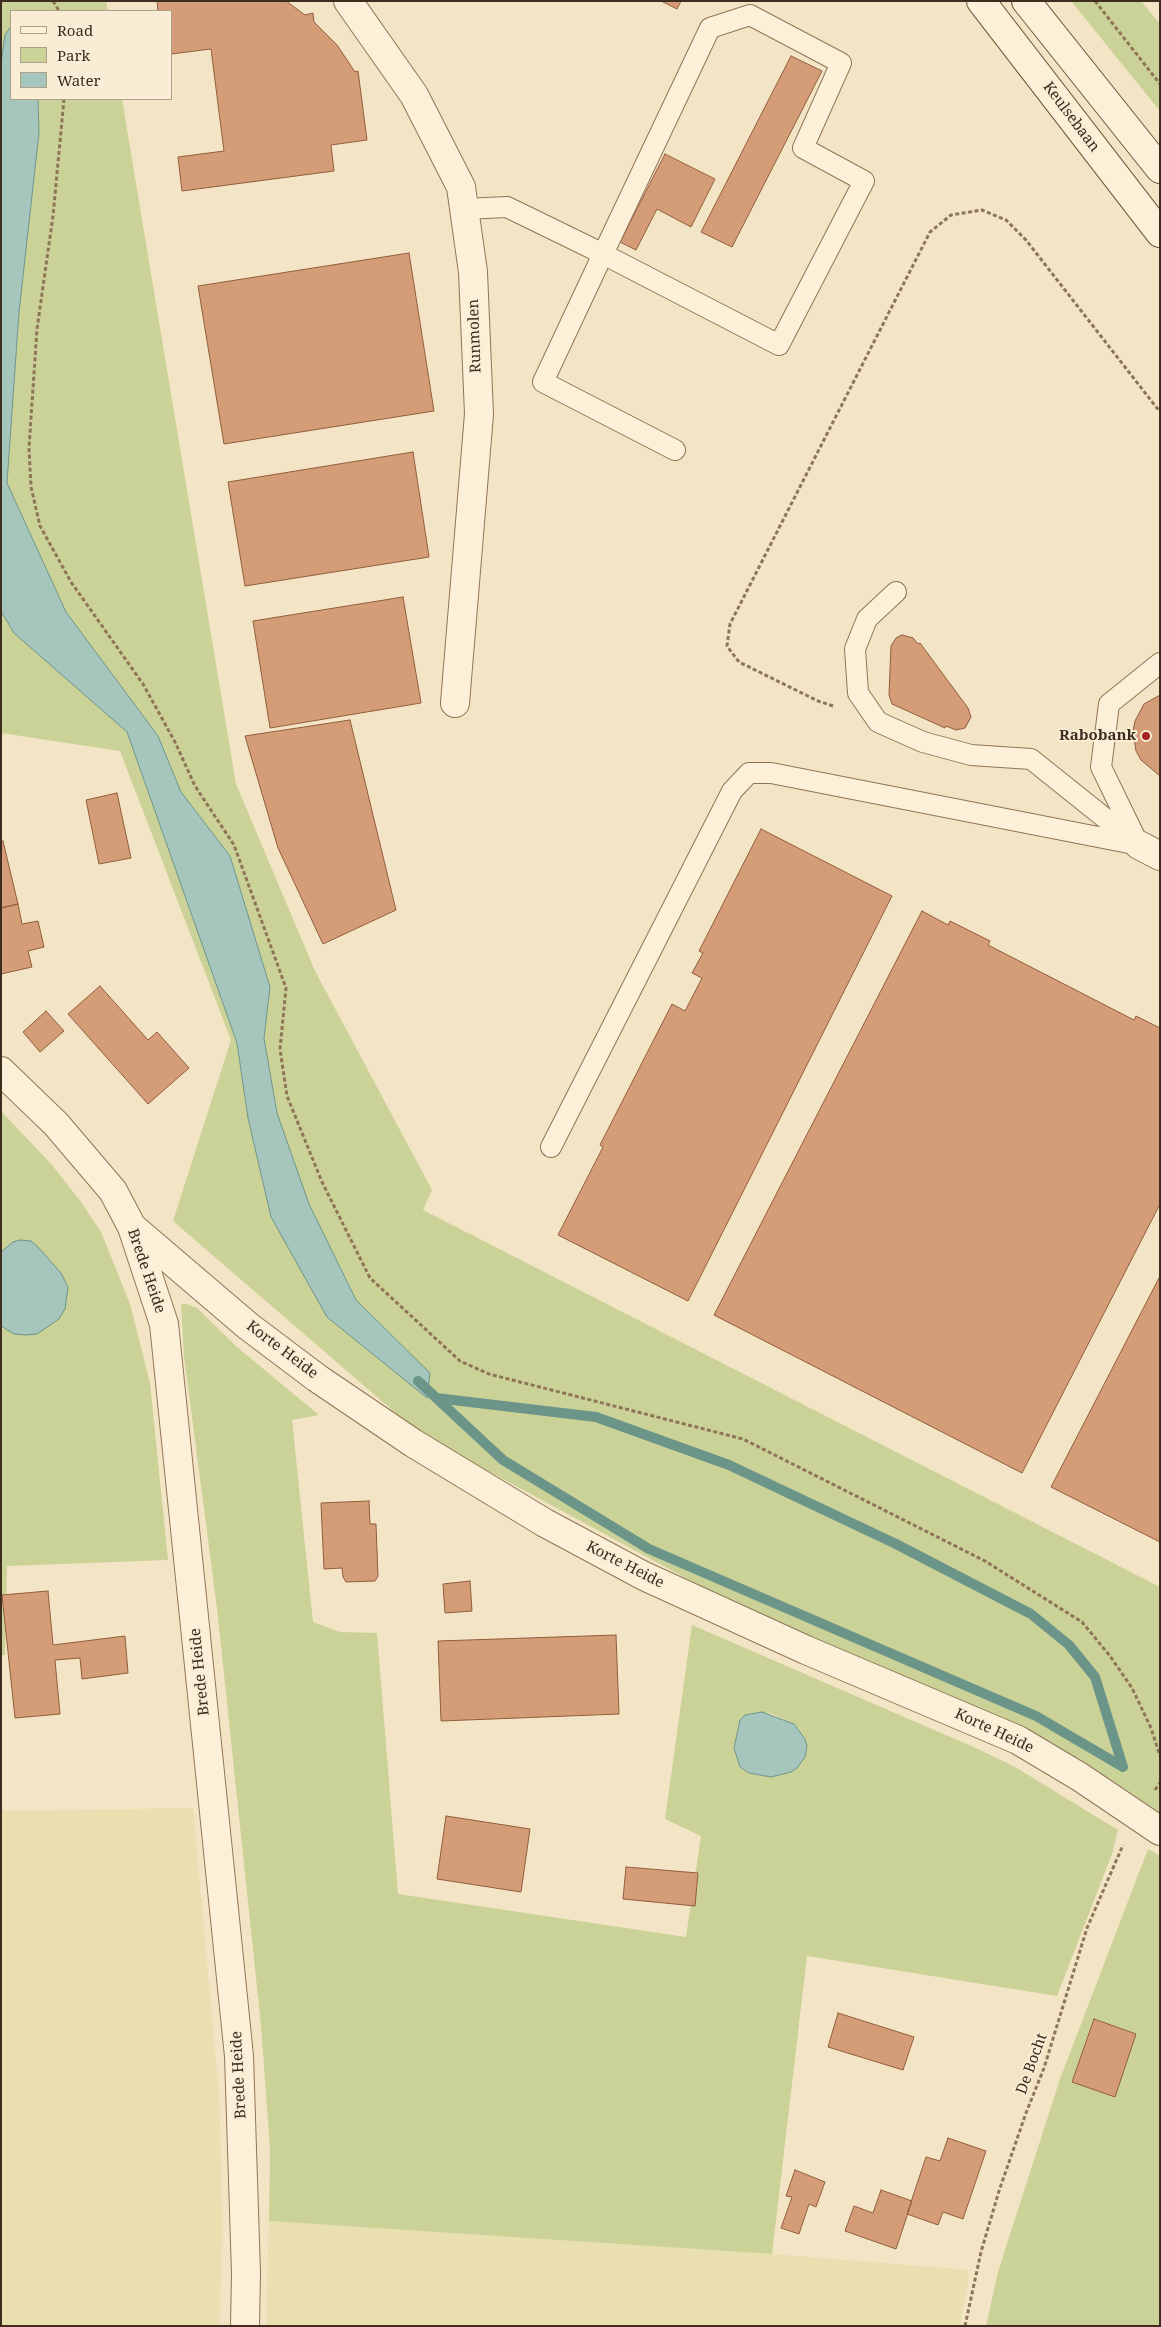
<!DOCTYPE html>
<style>
body{margin:0}
#map{position:relative;width:1161px;height:2327px;overflow:hidden;background:#f2e4c4;font-family:"Noto Serif",serif}
canvas{display:block}
.frame{position:absolute;inset:0;border:2px solid #3e2d1e;pointer-events:none}
.legend{position:absolute;left:10px;top:10px;width:162px;height:90px;box-sizing:border-box;background:#f9eed5;border:1px solid #aea18c;margin:0;padding:6px 9px;list-style:none;font-size:15px;color:#3e2d1e}
.legend li{display:flex;align-items:center;gap:10px;height:25px}
.legend b{width:25px;border:1px solid #aea18c}
</style>
<div id="map">
<canvas width="1161" height="2327"></canvas>
<div class="frame"></div>
<ul class="legend">
<li><b style="height:6px;background:#fcf1d8"></b>Road</li>
<li><b style="height:14px;background:#cbd297"></b>Park</li>
<li><b style="height:14px;background:#a6c5bc"></b>Water</li>
</ul>
</div>
<script>
const ctx = document.querySelector('canvas').getContext('2d');
ctx.lineJoin = 'round';
function paint(path, color) { ctx.fillStyle = color; ctx.fill(path, 'evenodd'); }
const shape = rows => new Path2D(rows.map(r => 'M' + r).join(''));
function strokePath(path, color, width, dash) { ctx.strokeStyle = color; ctx.lineWidth = width; ctx.lineCap = dash ? 'butt' : 'round'; ctx.setLineDash(dash || []); ctx.stroke(path); }
function drawText(font, color, halo, rows, align = 'center') {
  ctx.font = font + ' "Noto Serif",serif'; ctx.lineWidth = 4; ctx.setLineDash([]); ctx.textBaseline = 'middle'; ctx.strokeStyle = halo; ctx.fillStyle = color; for (const [text, x, y, turn = 0] of rows) {
    ctx.save(); ctx.translate(x, y); ctx.rotate((+turn || 0) * Math.PI / 180); ctx.textAlign = isNaN(turn) ? turn : align; if (halo) ctx.strokeText(text, 0, 0); ctx.fillText(text, 0, 0); ctx.restore();
  }
}
paint(shape([
 [193,1808,219,2094,223,2228,219,2326,1,2326,1,1811],
 [269,2221,772,2254,970,2270,960,2326,266,2326]
]), '#e9dfb1');
paint(shape([
 [1,1,106,1,108,11,11,11,11,26,5,35,1,62],
 [1071,1,1141,1,1160,24,1160,111],
 [38,99,122,99,236,784,315,971,432,1190,423,1210,1160,1587,1160,1816,1125,1789,1025,1731,741,1608,420,1434,173,1221,231,1040,120,751,1,733,1,611,15,633,127,732,237,1043,248,1118,271,1217,430,1373,356,1300,309,1204,277,1113,264,1038,270,987,230,856,181,792,158,736,66,612,7,483,19,312,39,133],
 [1,1111,52,1165,81,1202,101,1232,130,1304,150,1383,168,1560,7,1566,5,1655,1,1655,1,1326,4,1329,68,1287,61,1273,38,1247,5,1248,1,1252],
 [181,1304,187,1304,197,1308,237,1347,319,1415,292,1420,313,1622,340,1632,377,1633,398,1894,686,1937,701,1836,665,1819,692,1625,978,1749,1015,1767,1118,1830,1112,1854,1057,1996,807,1956,772,2254,269,2221,270,2149,261,2025,217,1608,184,1356],
 [770,1713,794,1724,800,1731,749,1773,740,1767,734,1748,740,1720],
 [1148,1849,1160,1856,1160,2326,986,2326,998,2272,1060,2079]
]), '#cbd297');
const water = shape([
 [11,26,11,99,38,99,39,133,19,312,7,483,66,612,158,736,181,792,230,856,270,987,264,1038,277,1113,309,1204,356,1300,430,1373,427,1398,327,1317,271,1217,248,1118,237,1043,127,732,14,633,1,611,1,63,5,35,11,26],
 [20,1240,31,1241,38,1247,61,1273,68,1287,65,1309,59,1319,37,1334,26,1335,14,1334,1,1326,1,1252,13,1242,20,1240],
 [762,1712,794,1724,805,1739,807,1746,805,1757,797,1768,791,1772,771,1777,749,1773,740,1767,734,1748,740,1720,745,1715,762,1712]
]);
paint(water, '#a6c5bc');
strokePath(water, '#6c958a', 1);
strokePath(shape([
 [418,1381,503,1460,649,1549,1036,1716,1123,1767],
 [436,1398,596,1417,729,1465,896,1544,1031,1614,1069,1645,1095,1677,1123,1767]
]), '#6c958a', 10);
const building = shape([
 [157,1,286,1,305,15,313,13,314,22,337,45,355,72,358,71,367,140,331,145,334,171,182,191,178,157,224,151,211,49,171,54,171,11,158,11,157,1],
 [661,1,681,1,677,9,661,1],
 [791,56,822,71,732,247,701,232,791,56],
 [665,154,715,179,691,227,657,209,636,250,620,242,665,154],
 [409,253,434,411,224,444,198,286,409,253],
 [413,452,429,557,245,586,228,482,413,452],
 [403,597,421,703,270,728,253,621,403,597],
 [902,635,913,638,918,644,920,643,968,708,971,717,965,728,956,730,946,726,945,728,892,704,889,695,891,646,896,638,902,635],
 [1160,695,1160,776,1141,760,1136,751,1133,731,1135,721,1144,704,1160,695],
 [350,720,396,910,323,944,278,848,245,736,350,720],
 [117,793,131,858,99,864,86,800,117,793],
 [761,829,892,896,688,1301,558,1235,603,1147,600,1145,672,1004,685,1011,702,978,692,973,703,953,699,951,761,829],
 [3,841,18,904,1,908,1,842,3,841],
 [18,904,22,924,38,921,44,947,28,951,32,967,1,974,1,908,18,904],
 [922,911,948,925,950,921,990,941,988,945,1134,1020,1136,1016,1160,1028,1160,1204,1022,1473,714,1315,922,911],
 [100,986,148,1040,157,1032,189,1068,148,1104,68,1014,100,986],
 [46,1011,64,1031,40,1052,23,1032,46,1011],
 [1160,1276,1160,1542,1051,1487,1160,1276],
 [369,1501,370,1524,376,1524,378,1576,375,1581,346,1582,343,1577,342,1568,324,1569,321,1503,369,1501],
 [470,1581,472,1611,445,1613,443,1584,470,1581],
 [48,1591,53,1645,125,1636,128,1673,82,1679,80,1658,55,1660,60,1714,15,1718,2,1595,48,1591],
 [616,1635,619,1714,441,1721,438,1641,616,1635],
 [446,1816,530,1829,521,1892,437,1879,446,1816],
 [626,1867,698,1873,695,1906,623,1899,626,1867],
 [838,2013,914,2037,903,2070,828,2047,838,2013],
 [1094,2019,1136,2034,1115,2097,1072,2082,1094,2019],
 [948,2138,986,2151,963,2219,943,2212,938,2225,907,2214,926,2157,940,2161,948,2138],
 [795,2170,825,2182,816,2207,809,2204,799,2234,781,2228,792,2197,786,2196,795,2170],
 [881,2190,912,2201,896,2249,845,2231,854,2206,873,2213,881,2190]
]);
paint(building, '#d49d77');
strokePath(building, '#915d3c', 1);
const service = shape([
 [464,209,507,207,587,246,603,254,779,345,864,181,803,148,841,63,750,15,710,28,603,254,543,382,675,450],
 [896,592,867,619,855,649,858,693,878,722,923,742,971,755,1031,759,1136,843],
 [1137,841,1101,767,1109,704,1160,663],
 [551,1147,732,791,749,773,771,773,1139,845]
]);
const minor = shape([
 [348,1,414,95,461,187,473,272,479,414,455,703],
 [1139,845,1160,856],
 [1,1071,56,1124,113,1191,132,1227,164,1324,239,2056,246,2273,245,2326],
 [132,1227,248,1326,317,1378,413,1443,545,1523,644,1576,806,1650,1018,1740,1080,1777,1160,1831]
]);
const secondary = shape([
 [981,1,1160,233],
 [1026,1,1160,169]
]);
strokePath(service, '#8f7558', 22);
strokePath(minor, '#8f7558', 30);
strokePath(secondary, '#71563b', 30);
strokePath(shape([
 [53,1,59,11],
 [1095,1,1160,84],
 [64,99,53,216,37,329,29,448,31,487,40,526,71,582,143,684,175,742,195,786,234,845,286,988,280,1049,287,1096,322,1182,370,1278,460,1361,489,1374,743,1439,985,1561,1082,1622,1110,1656,1132,1688,1151,1728,1160,1756],
 [833,706,818,701,739,662,727,646,730,624,930,232,951,215,982,210,1006,220,1026,240,1160,412],
 [1155,1790,1160,1783],
 [965,2326,981,2252,999,2191,1026,2113,1044,2068,1087,1928,1123,1845]
]), '#8f7558', 3, [4, 2.5]);
strokePath(service, '#fcf1d8', 20);
strokePath(minor, '#fcf1d8', 28);
strokePath(secondary, '#fcf1d8', 28);
for (const [x, y, r, color] of [
 [1146,736,5,"#a42224"]
]) { const dot = new Path2D(); dot.arc(x, y, r, 0, 2 * Math.PI); ctx.fillStyle = color; ctx.fill(dot); strokePath(dot, '#f9eed5', 2); }
drawText('15px', '#3e2d1e', '#f9eed5', [
 ["Keulsebaan",1071,117,53],
 ["Runmolen",475,336,-92],
 ["Brede Heide",146,1271,71],
 ["Korte Heide",282,1350,37],
 ["Korte Heide",625,1565,27],
 ["Brede Heide",200,1672,-96],
 ["Korte Heide",994,1731,25],
 ["De Bocht",1032,2064,-70],
 ["Brede Heide",239,2075,-93]
]);
drawText('bold 15px', '#3e2d1e', '#f9eed5', [
 ["Rabobank",1136,736]
], 'right');
</script>
